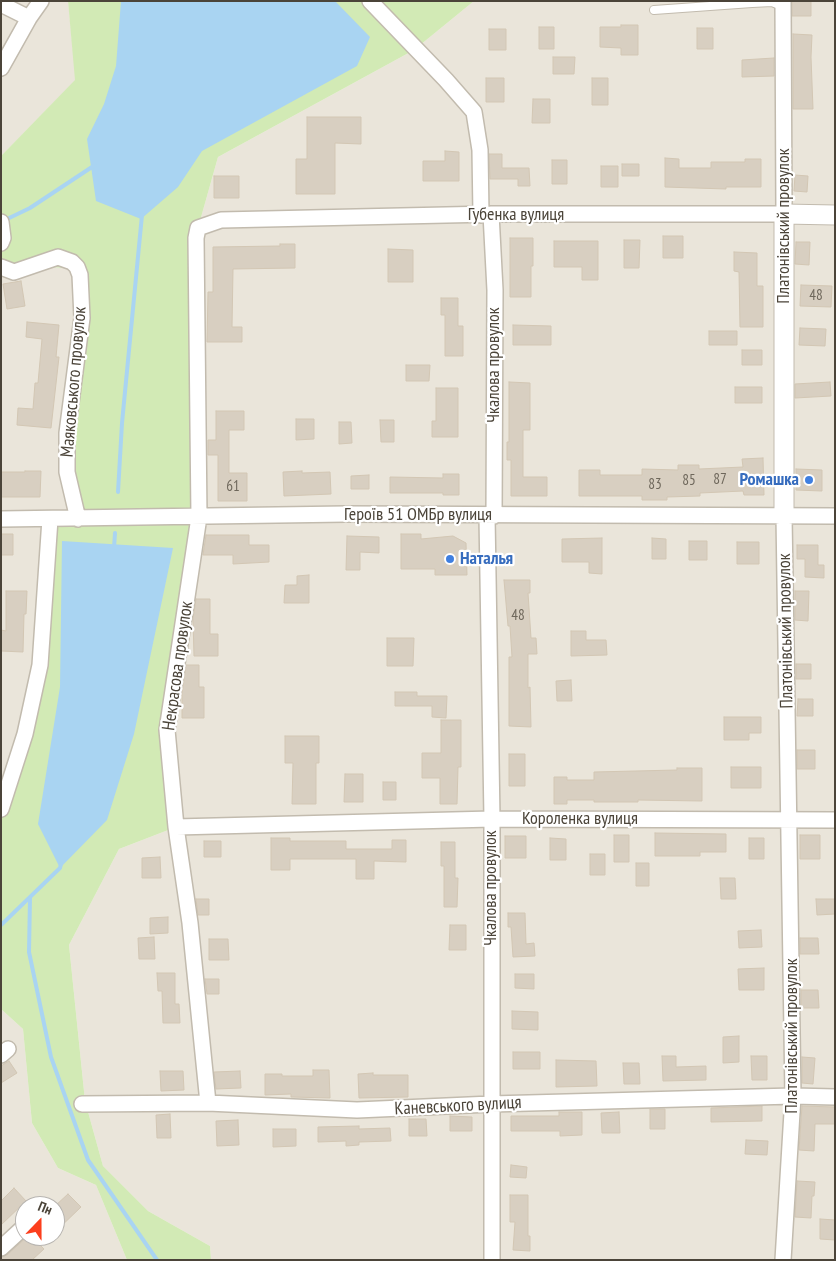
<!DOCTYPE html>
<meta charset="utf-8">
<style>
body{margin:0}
#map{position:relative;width:836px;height:1261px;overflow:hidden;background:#f6f3ec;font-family:"PT Sans Narrow",sans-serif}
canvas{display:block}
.frame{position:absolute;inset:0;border:2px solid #4b4439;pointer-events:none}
.north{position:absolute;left:15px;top:1196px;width:50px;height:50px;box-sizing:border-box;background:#fff;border:1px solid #b7b4b0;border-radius:50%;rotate:22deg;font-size:14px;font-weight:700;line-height:20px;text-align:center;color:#4b4439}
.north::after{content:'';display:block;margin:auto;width:18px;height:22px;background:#fc3f1d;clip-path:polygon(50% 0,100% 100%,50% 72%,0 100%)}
</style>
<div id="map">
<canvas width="836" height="1261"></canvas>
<div class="frame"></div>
<div class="north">Пн</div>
</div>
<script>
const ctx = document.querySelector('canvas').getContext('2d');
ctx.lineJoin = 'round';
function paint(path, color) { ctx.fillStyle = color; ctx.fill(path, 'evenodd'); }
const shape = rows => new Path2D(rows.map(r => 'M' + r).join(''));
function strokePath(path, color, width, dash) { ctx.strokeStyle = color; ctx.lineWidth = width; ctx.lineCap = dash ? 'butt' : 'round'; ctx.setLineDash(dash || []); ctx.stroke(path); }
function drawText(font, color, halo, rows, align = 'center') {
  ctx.font = font + ' "PT Sans Narrow",sans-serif'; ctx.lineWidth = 4.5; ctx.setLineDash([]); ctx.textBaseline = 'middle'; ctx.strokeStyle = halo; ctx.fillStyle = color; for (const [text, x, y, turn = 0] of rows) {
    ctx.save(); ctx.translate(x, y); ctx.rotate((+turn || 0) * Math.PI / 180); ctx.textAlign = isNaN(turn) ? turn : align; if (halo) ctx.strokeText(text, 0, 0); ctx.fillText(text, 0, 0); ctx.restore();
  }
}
paint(shape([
 [1,1,68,1,76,80,1,156],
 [474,1,835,1,835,1260,211,1260,210,1246,148,1211,103,1166,85,1101,69,945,119,849,176,827,167,730,198,228,218,157,414,50],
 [1,264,81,269,68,511,46,510,47,583,40,665,1,809],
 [1,1009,23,1029,32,1123,58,1168,96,1185,127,1260,1,1260],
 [25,1206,55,1206,55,1236,25,1236]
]), '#eae5da');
paint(shape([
 [68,1,474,1,414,50,218,157,198,228,199,517,167,730,176,827,119,849,69,945,85,1101,103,1166,148,1211,210,1246,211,1260,127,1260,96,1185,58,1168,32,1123,23,1029,1,1009,1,809,25,734,47,583,46,510,68,510,81,269,1,264,1,156,75,80]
]), '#d2eab5');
paint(shape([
 [121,1,335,1,370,37,357,66,202,151,178,187,141,219,96,201,87,139,104,104,116,66],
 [62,541,173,548,134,734,107,820,60,868,38,824,60,687]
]), '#a9d4f2');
strokePath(shape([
 [5,220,30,208,95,165],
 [118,492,122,423,142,215],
 [114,548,115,533],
 [30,898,29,952,51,1057,88,1160,157,1260],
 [1,925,60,868,61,864]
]), '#a9d4f2', 4);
const building = shape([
 [792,1,811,1,811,16,792,16,792,1],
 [621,25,638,25,638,55,621,55,621,48,600,47,600,27,621,27,621,25],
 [539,27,554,27,554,49,539,49,539,27],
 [697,28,713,28,713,49,697,49,697,28],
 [489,29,506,29,506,50,489,50,489,29],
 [793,34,812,35,811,57,813,109,793,109,793,34],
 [553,57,575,57,574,74,553,74,553,57],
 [774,58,774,76,742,77,742,60,774,58],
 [486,78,504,78,504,102,486,102,486,78],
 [592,78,608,78,608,105,592,105,592,78],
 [533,99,550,99,550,123,532,123,533,99],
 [307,117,361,117,361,144,335,143,335,194,296,194,296,159,307,159,307,117],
 [445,151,459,152,459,181,423,181,423,161,445,161,445,151],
 [489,154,502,154,502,168,529,168,530,186,518,186,518,179,490,179,489,154],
 [665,158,679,159,679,168,711,168,711,162,745,162,745,159,761,159,761,187,726,187,726,189,665,187,665,158],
 [552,160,567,160,567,184,552,184,552,160],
 [622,164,639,164,639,176,622,176,622,164],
 [601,166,618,166,618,187,601,187,601,166],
 [795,175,808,176,807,192,794,191,795,175],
 [214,176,239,176,239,198,214,198,214,176],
 [663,236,683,236,683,258,663,258,663,236],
 [510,238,533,238,533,266,531,266,531,297,510,297,510,238],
 [624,240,640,240,639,268,624,268,624,240],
 [554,241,598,241,598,280,582,280,582,267,554,267,554,241],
 [796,242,810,242,809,265,795,264,796,242],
 [280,244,295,244,295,268,233,269,232,327,242,327,242,342,207,342,208,292,213,292,213,247,280,246,280,244],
 [388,249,413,250,413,282,388,282,388,249],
 [734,252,757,253,757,286,763,286,763,327,740,327,739,272,734,271,734,252],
 [21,281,25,306,7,309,3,284,21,281],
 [801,285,832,286,831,307,800,306,801,285],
 [441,298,458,298,458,326,463,326,463,356,445,356,445,315,441,315,441,298],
 [27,322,59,325,56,357,59,357,51,428,17,425,18,408,33,409,35,383,38,383,42,339,26,337,27,322],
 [513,325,551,326,551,345,513,345,513,325],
 [800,328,826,329,825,346,799,345,800,328],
 [709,331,737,331,737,345,709,345,709,331],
 [742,350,762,350,762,365,742,365,742,350],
 [406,365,430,365,429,381,406,381,406,365],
 [509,382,530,383,530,430,523,430,523,477,547,477,547,496,511,496,511,460,507,460,507,442,509,442,509,382],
 [830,382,831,396,795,398,795,384,830,382],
 [735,387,762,387,762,403,735,403,735,387],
 [436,388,458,388,458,437,432,437,432,421,436,421,436,388],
 [216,411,244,411,244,430,229,430,229,473,247,473,247,501,218,501,218,455,208,455,208,440,216,440,216,411],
 [296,419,314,419,314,439,296,440,296,419],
 [380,420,394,420,394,442,381,442,380,420],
 [339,422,351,422,352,443,339,444,339,422],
 [763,458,764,495,744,495,743,491,700,493,700,496,667,497,667,500,642,500,642,496,579,496,579,470,600,470,600,475,642,475,642,469,678,470,678,465,699,465,699,469,743,467,742,459,763,458],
 [796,469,822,470,822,491,796,490,796,469],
 [25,471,41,471,40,497,1,497,1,472,25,472,25,471],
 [302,471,302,473,330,472,331,494,284,496,283,472,302,471],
 [443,474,459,474,459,495,443,495,443,493,390,493,390,477,443,478,443,474],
 [369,475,369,489,351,489,351,476,369,475],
 [1,534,13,534,13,555,1,555,1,534],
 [401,534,421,534,421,539,453,536,466,543,467,575,435,575,435,569,401,569,401,534],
 [206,535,249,535,249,545,269,545,269,562,233,564,233,555,203,555,206,535],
 [347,536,379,537,379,553,360,552,360,570,346,570,347,536],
 [602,538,602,574,589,573,589,562,562,562,562,539,602,538],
 [652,538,666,539,666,559,652,559,652,538],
 [689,541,707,541,707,560,689,560,689,541],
 [737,542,759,542,759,564,737,564,737,542],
 [797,545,818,545,818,565,824,565,824,578,805,577,805,559,797,559,797,545],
 [309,575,309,603,284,603,285,585,297,585,297,576,309,575],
 [504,580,530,580,530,593,528,593,531,638,536,638,537,654,528,654,528,688,530,687,531,727,509,726,509,657,512,657,510,626,508,626,504,580],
 [6,591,27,591,26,614,24,614,23,652,1,651,1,630,6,631,6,591],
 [795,591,809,591,808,621,795,620,795,591],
 [196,599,210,599,210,634,218,634,218,656,194,656,193,619,196,599],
 [571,631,586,631,586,640,606,640,607,655,571,656,571,631],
 [387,638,414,638,413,666,387,666,387,638],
 [796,664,811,664,811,679,796,679,796,664],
 [186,665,199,665,199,687,204,687,204,718,182,718,182,694,186,665],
 [571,680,572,701,557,701,556,681,571,680],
 [395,692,417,692,417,696,447,696,446,718,432,717,432,706,395,706,395,692],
 [798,699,813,699,813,716,797,716,798,699],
 [724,717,761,717,761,733,749,733,749,740,724,740,724,717],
 [441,720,461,720,461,767,458,767,457,804,440,804,440,778,422,778,422,753,441,753,441,720],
 [285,736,319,736,319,763,316,763,316,804,292,804,293,763,285,763,285,736],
 [797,750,815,750,815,769,797,769,797,750],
 [509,754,525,754,525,786,509,786,509,754],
 [731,767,761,767,761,788,731,788,731,767],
 [677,768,702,768,702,801,638,800,638,802,594,802,594,800,567,800,567,804,554,804,554,777,567,777,567,780,594,780,594,772,677,770,677,768],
 [345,774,363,774,363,802,344,802,345,774],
 [383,782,396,782,396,800,383,800,383,782],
 [655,833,726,834,726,852,700,852,700,856,655,856,655,833],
 [614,835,629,835,629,862,614,862,614,835],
 [800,835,820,835,820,859,800,859,800,835],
 [505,836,526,836,526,858,505,858,505,836],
 [271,838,290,838,290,841,346,841,346,849,392,849,392,840,406,840,406,862,374,861,374,879,356,879,356,859,290,859,290,870,271,870,271,838],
 [550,838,566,839,566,860,550,860,550,838],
 [749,838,764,838,764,859,749,859,749,838],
 [204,841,221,841,221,857,204,857,204,841],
 [441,842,455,842,455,878,458,878,457,907,444,907,444,866,441,866,441,842],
 [590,854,605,854,605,875,590,875,590,854],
 [160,857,161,878,142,878,142,858,160,857],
 [636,863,649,863,649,886,636,886,636,863],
 [720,878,735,878,736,899,721,899,720,878],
 [196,899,209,899,209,915,198,915,196,899],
 [816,899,835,899,835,914,817,915,816,899],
 [508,913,525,913,526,944,534,943,535,956,513,957,511,927,508,927,508,913],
 [168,917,168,933,150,934,150,918,168,917],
 [450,925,466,925,466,950,449,950,450,925],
 [761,930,762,947,739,948,738,931,761,930],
 [154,937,155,959,139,959,138,938,154,937],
 [800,938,818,938,819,954,800,954,800,938],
 [209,939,228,939,229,960,209,960,209,939],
 [764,968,764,990,739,990,738,969,764,968],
 [157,973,175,973,175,1004,179,1004,180,1023,163,1023,162,991,158,991,157,973],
 [515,974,534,974,534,989,515,988,515,974],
 [205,979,219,979,219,994,207,994,205,979],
 [801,990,818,990,819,1008,801,1008,801,990],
 [512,1011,538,1012,538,1030,512,1029,512,1011],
 [739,1036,739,1062,723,1063,723,1037,739,1036],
 [513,1052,540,1052,540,1069,513,1069,513,1052],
 [662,1056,676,1056,676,1067,706,1066,706,1080,663,1081,662,1056],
 [751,1056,767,1056,767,1080,752,1080,751,1056],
 [802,1057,815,1058,813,1084,802,1083,802,1057],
 [556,1060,596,1061,597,1086,556,1087,556,1060],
 [9,1061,17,1073,1,1083,1,1066,9,1061],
 [623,1063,639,1063,640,1084,624,1084,623,1063],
 [313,1070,329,1070,330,1098,291,1097,291,1094,265,1095,265,1074,282,1074,282,1076,313,1076,313,1070],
 [160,1071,183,1071,184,1090,161,1091,160,1071],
 [240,1071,241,1088,216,1089,214,1072,240,1071],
 [373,1073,373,1075,408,1075,408,1097,359,1098,358,1074,373,1073],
 [762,1106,762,1121,711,1122,711,1108,762,1106],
 [802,1106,835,1107,835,1124,815,1124,814,1151,799,1150,802,1106],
 [650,1109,665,1109,665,1129,650,1129,650,1109],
 [559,1112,582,1112,582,1135,560,1136,560,1131,511,1131,511,1116,559,1116,559,1112],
 [619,1112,620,1133,602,1133,601,1113,619,1112],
 [170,1114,171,1138,157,1138,156,1115,170,1114],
 [450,1116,472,1117,472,1131,450,1131,450,1116],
 [409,1119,426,1119,427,1136,409,1136,409,1119],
 [238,1120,239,1145,217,1146,216,1121,238,1120],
 [359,1126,359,1129,390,1128,391,1141,359,1142,359,1145,346,1146,346,1141,318,1142,318,1127,359,1126],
 [273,1129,296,1129,296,1146,273,1147,273,1129],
 [746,1140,768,1141,767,1155,745,1154,746,1140],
 [511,1165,527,1167,526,1178,510,1177,511,1165],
 [797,1181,815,1182,814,1196,812,1196,811,1218,795,1217,797,1181],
 [14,1188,26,1201,1,1225,1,1201,14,1188],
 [68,1194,81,1207,55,1232,55,1206,68,1194],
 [510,1195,528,1195,528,1236,530,1236,530,1251,513,1250,515,1222,510,1222,510,1195],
 [820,1219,835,1220,835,1240,820,1239,820,1219],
 [28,1236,31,1236,44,1249,32,1260,1,1260,1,1257,7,1255,28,1236]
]);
paint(building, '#d8cfc1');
strokePath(building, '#d3c7b4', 1);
const service = shape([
 [654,10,752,3,772,2,782,6]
]);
const minor = shape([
 [370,1,446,80,474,112,480,150,481,215],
 [1,4,29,18],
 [1,68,29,18,41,1],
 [491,214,495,290,494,516],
 [1,222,3,238,1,243],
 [1,267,14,272,58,257,72,262,77,267,80,275,82,318,67,433,67,472,78,519],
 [487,516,492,819,492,1260],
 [1,519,346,514,835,516],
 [1,809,25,734,40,665,50,519],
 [176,827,492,819,835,820],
 [1,1055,8,1049],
 [208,1103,190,923,176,827,167,730,199,517,196,238,198,228,221,220,491,214,784,214,783,1],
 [82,1104,208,1103,357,1110,491,1104,793,1096,835,1097],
 [1,1248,25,1226],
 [783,1260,793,1096,784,516]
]);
const tertiary = shape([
 [784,516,784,214,835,215]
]);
strokePath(service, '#c2bbae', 10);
strokePath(minor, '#c2bbae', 18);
strokePath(tertiary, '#c2bbae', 21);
strokePath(service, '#fff', 8);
strokePath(minor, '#fff', 15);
strokePath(tertiary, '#fff', 19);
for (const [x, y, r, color] of [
 [809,480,5,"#3f7fe0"],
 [450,559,5,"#3f7fe0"]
]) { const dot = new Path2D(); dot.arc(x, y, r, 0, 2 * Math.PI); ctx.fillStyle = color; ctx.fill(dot); strokePath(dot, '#fff', 2); }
drawText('15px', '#6e675b', null, [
 ["48",816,296],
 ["87",720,480],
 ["85",689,481],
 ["83",655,485],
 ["61",233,487],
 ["48",518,616]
]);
drawText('18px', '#4b4439', '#fff', [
 ["Губенка вулиця",516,215],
 ["Платонівський провулок",784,226,-90],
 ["Чкалова провулок",494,365,-90],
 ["Маяковського провулок",74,382,-85],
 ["Героїв 51 ОМБр вулиця",418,515],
 ["Платонівський провулок",786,631,-91],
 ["Некрасова провулок",178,666,-82],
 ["Короленка вулиця",580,819],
 ["Чкалова провулок",491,888,-90],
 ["Платонівський провулок",792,1036,-90],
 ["Каневського вулиця",458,1106,-3]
]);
drawText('bold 18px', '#366cbe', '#fff', [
 ["Ромашка",799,480],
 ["Наталья",460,559,"left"]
], 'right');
</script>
